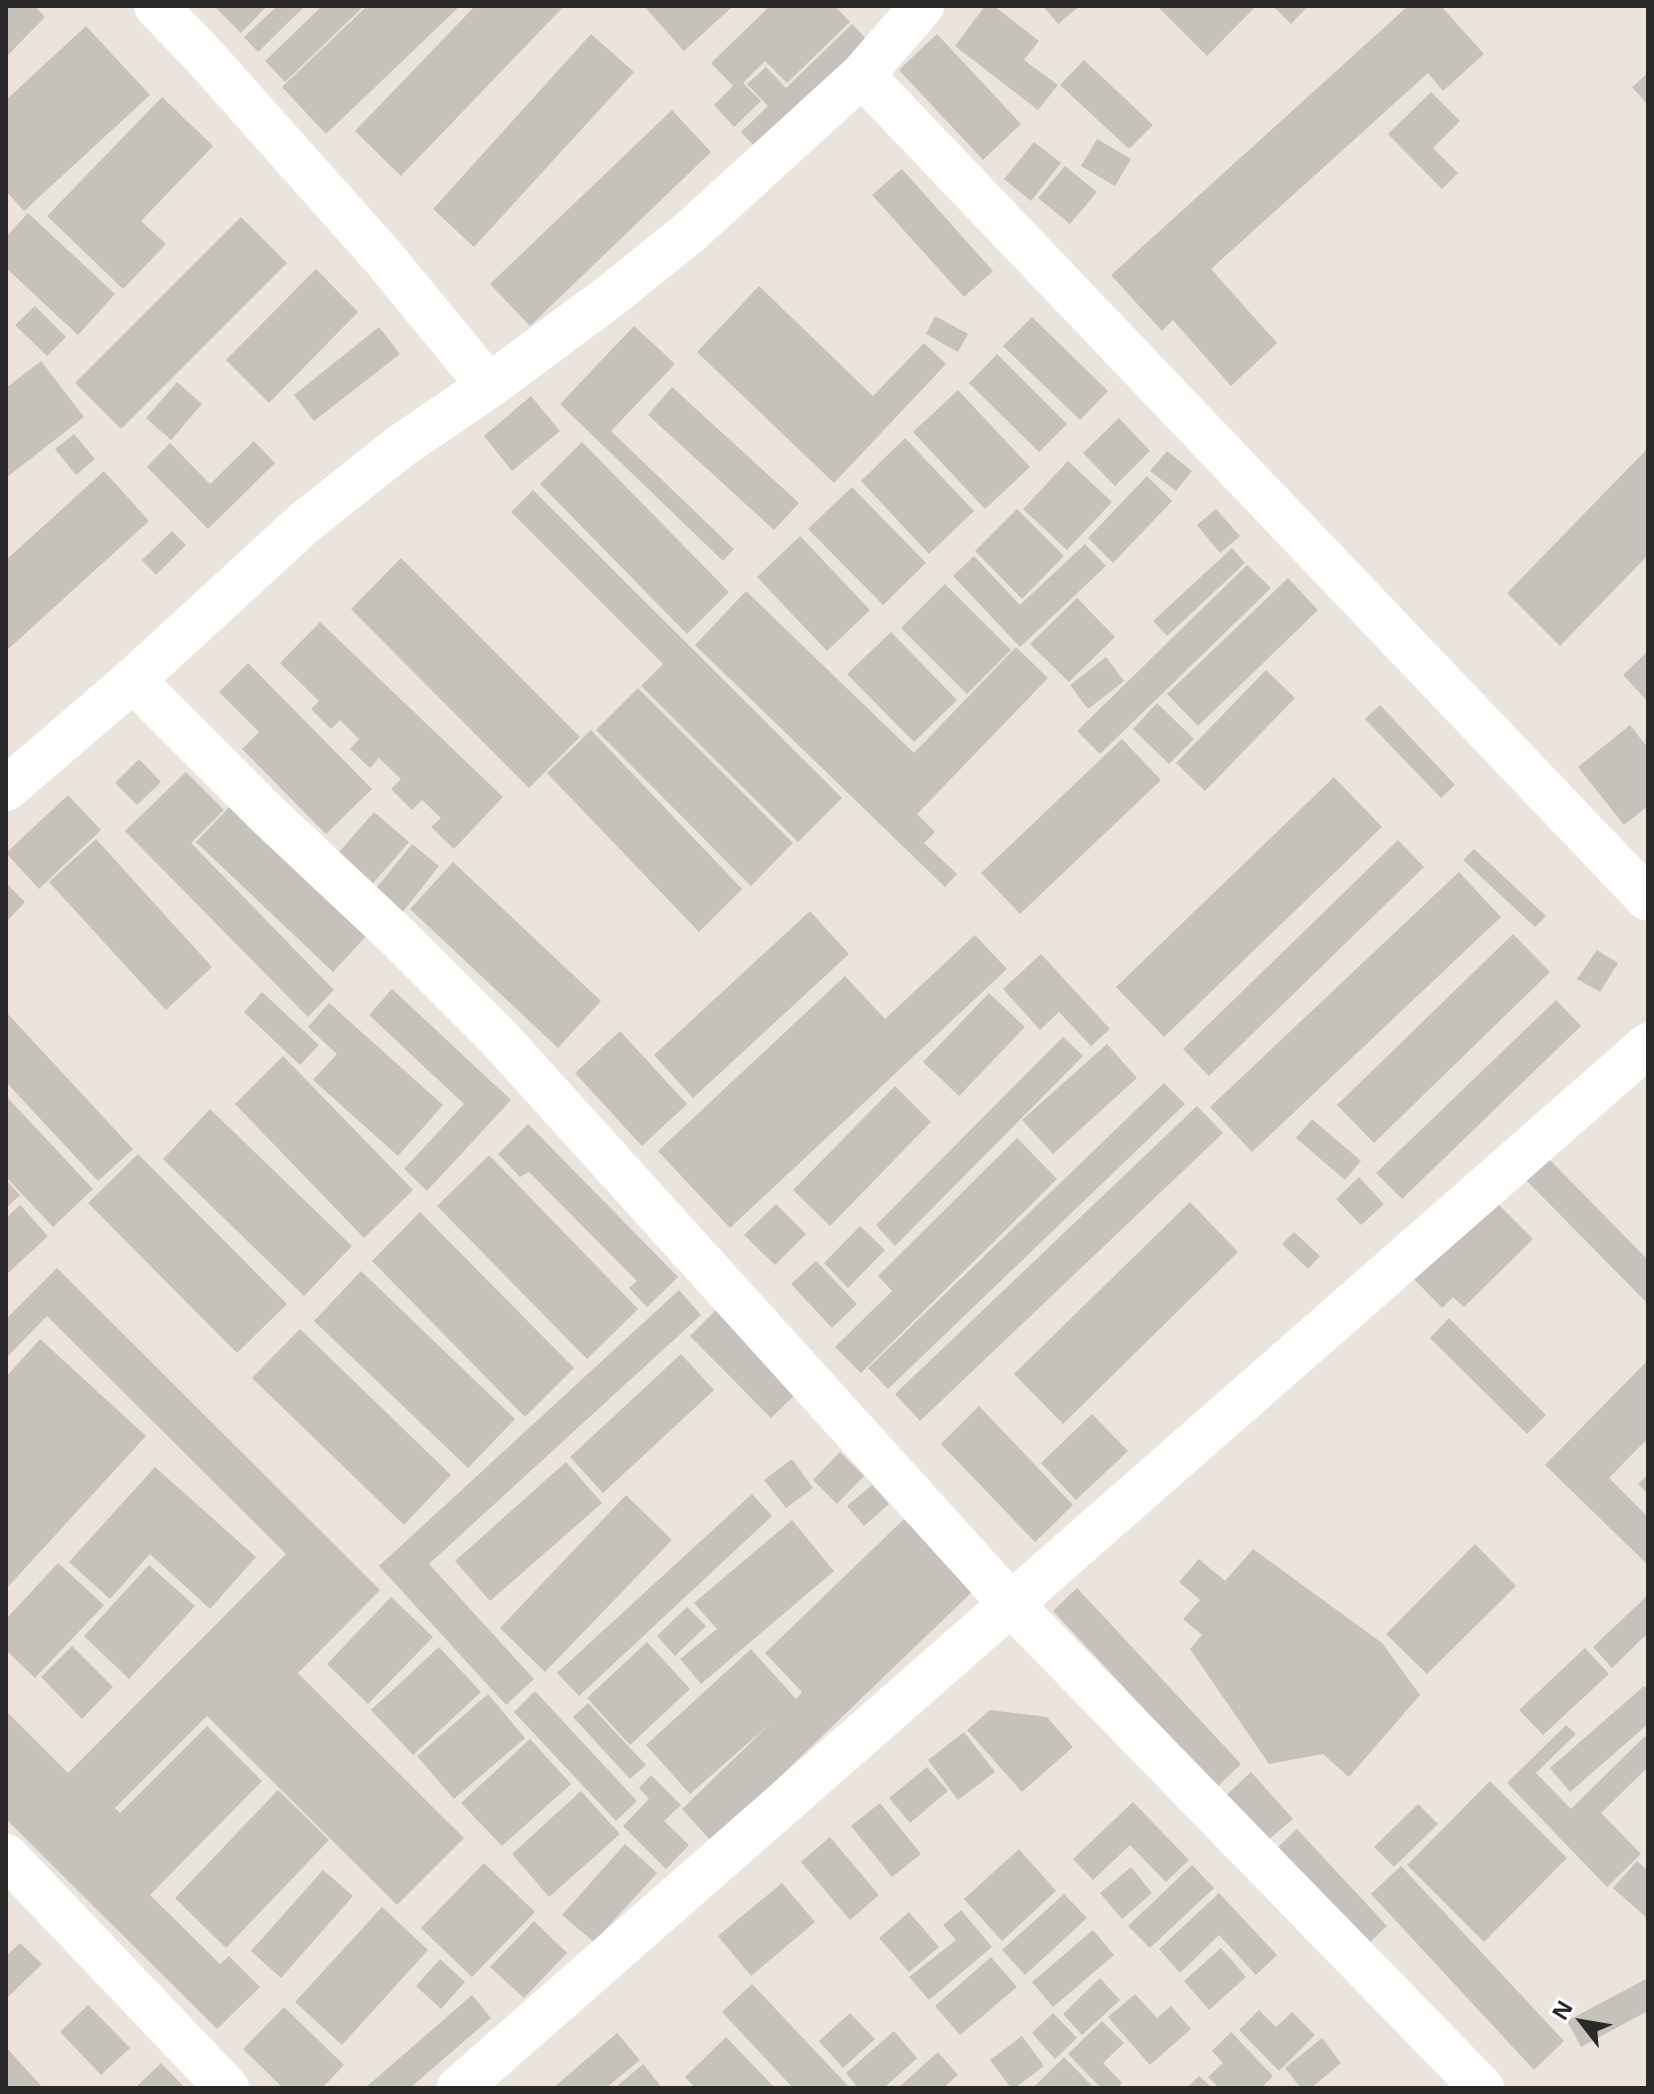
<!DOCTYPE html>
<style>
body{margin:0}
#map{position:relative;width:1654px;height:2094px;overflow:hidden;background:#ebe4dc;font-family:"Noto Sans",sans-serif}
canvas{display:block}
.frame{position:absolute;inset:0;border:8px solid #292929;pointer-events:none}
.north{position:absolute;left:1542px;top:1982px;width:80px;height:80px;-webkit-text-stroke:6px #fff;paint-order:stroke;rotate:301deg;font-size:22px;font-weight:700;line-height:32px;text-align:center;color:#292929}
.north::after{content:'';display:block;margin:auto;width:28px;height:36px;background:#292929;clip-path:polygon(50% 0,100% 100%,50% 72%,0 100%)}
</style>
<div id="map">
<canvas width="1654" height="2094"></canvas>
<div class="frame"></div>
<div class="north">N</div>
</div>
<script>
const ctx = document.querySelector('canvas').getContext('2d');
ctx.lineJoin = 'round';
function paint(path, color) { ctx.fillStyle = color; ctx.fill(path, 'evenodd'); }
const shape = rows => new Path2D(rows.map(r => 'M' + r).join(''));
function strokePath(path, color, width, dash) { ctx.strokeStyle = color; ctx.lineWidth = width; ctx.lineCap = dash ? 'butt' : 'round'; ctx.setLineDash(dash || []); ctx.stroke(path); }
paint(shape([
 [6,6,35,6,45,17,6,57],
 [214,6,263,6,265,8,241,33],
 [273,6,305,6,258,52,244,37,275,8],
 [322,6,364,6,285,82,265,61],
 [367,6,460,6,326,134,282,87],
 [475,6,564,6,401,176,355,131],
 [644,6,733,6,684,51],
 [770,6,835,6,850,22,787,83,765,61,743,83,761,101,734,127,714,105,733,86,711,63],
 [985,6,994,6,1039,41,1024,60,1058,85,1038,110,955,46],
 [1043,6,1080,6,1058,24],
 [1157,6,1256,6,1207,56],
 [1273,6,1308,6,1291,24],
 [1408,6,1441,6,1484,54,1443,91,1428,73,1211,269,1277,343,1231,386,1173,320,1162,331,1111,275],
 [852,24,873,46,762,154,741,132,768,106,747,84,766,67,786,88],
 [86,26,150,95,24,211,6,191,6,100],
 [591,34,634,72,474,247,433,209],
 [937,34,1021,124,983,160,899,70],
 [1084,60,1153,125,1129,149,1060,85],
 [1648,73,1648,105,1632,87],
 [1431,92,1460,121,1433,148,1458,173,1442,189,1388,134],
 [162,97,213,146,141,221,166,244,123,289,47,216],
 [672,110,711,152,530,326,490,284],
 [1097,139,1131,159,1115,186,1081,166],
 [1034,142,1061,163,1031,201,1004,179],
 [1065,166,1097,192,1070,224,1038,198],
 [902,169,993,271,964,297,872,195],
 [28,213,115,294,78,335,6,268,6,237],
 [241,217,287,263,121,429,75,383],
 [316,269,358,312,269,403,226,360],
 [759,286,873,396,924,343,946,364,834,483,697,352],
 [35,306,66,337,47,356,15,325],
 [935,316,968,334,958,352,926,334],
 [1032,317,1108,391,1080,420,1003,346],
 [634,326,675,364,611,431,734,549,723,561,560,404],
 [379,327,400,354,314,421,294,395],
 [997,354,1067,424,1039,452,969,383],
 [41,361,84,417,6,478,6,388],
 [177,382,202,404,171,440,146,418],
 [672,387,799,503,774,530,648,415],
 [958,390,1030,467,985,509,913,432],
 [531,396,560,431,512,471,484,436],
 [1119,418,1150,451,1115,486,1083,453],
 [74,434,95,459,76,475,55,449],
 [905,438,974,511,929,554,861,481],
 [254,441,275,463,208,529,147,467,170,443,210,484],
 [582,442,729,592,687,634,540,484],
 [1648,448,1648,555,1560,646,1507,593],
 [1167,451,1192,471,1176,491,1150,471],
 [1068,461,1112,502,1067,550,1023,509],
 [104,471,149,521,6,651,6,560],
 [1147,476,1172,501,1113,563,1088,538],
 [852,487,926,563,883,605,808,529],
 [533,490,842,798,798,842,641,686,663,664,511,512],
 [1017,509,1064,556,1022,599,975,551],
 [1216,509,1240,536,1220,553,1197,525],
 [172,531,186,545,156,575,142,560],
 [800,536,870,610,827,651,757,577],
 [1085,544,1106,566,1020,647,953,576,974,556,1020,605],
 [1232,548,1245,563,1167,636,1153,621],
 [401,558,580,737,529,788,351,609],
 [1247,565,1271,588,1100,754,1077,731],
 [1288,578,1318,610,1198,726,1167,694],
 [945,584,1011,650,967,694,901,628],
 [746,591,914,753,1016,647,1048,678,917,814,935,832,924,843,957,874,945,887,695,645],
 [1077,598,1115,637,1069,682,1030,644],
 [320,622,503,797,454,849,431,827,441,818,422,800,412,810,391,789,401,779,379,758,370,768,350,749,359,739,340,720,331,729,311,709,319,701,280,663],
 [891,632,957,700,914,742,847,674],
 [1648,651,1648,702,1623,675],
 [1106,657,1124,681,1088,709,1070,685],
 [248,663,372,789,326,834,242,749,259,732,219,692],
 [1266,670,1295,698,1205,791,1176,763],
 [638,688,793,843,751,886,596,730],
 [1157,703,1194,739,1169,764,1133,729],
 [1380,705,1455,785,1441,798,1365,719],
 [1630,725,1648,748,1648,806,1624,825,1578,767],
 [591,730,742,889,699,932,547,773],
 [1122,739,1161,780,1020,914,981,873],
 [139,759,161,782,137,805,115,783],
 [186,772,224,810,191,843,334,990,308,1017,125,831],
 [1334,777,1382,827,1164,1037,1116,987],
 [68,795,101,830,39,889,6,853],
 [234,802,370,932,333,972,196,842],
 [374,812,409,842,369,888,333,859],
 [96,839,212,967,166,1010,49,882],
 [1398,840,1424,867,1209,1076,1183,1049],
 [412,844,439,866,398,918,370,896],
 [1474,849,1546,916,1535,927,1463,860],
 [453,862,601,1001,558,1048,410,909],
 [1459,872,1501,917,1252,1152,1210,1107],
 [6,883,25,902,6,922],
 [810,911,849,954,693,1098,654,1055],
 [1513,934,1550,972,1374,1143,1337,1105],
 [975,935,1007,969,730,1228,658,1151,845,976,885,1019],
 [1597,950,1618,963,1600,992,1577,979],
 [1041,954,1110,1029,1091,1046,1059,1012,1040,1030,1003,989],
 [392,989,511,1100,427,1191,404,1169,464,1104,369,1015],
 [262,992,319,1045,300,1065,244,1012],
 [989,993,1025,1027,959,1096,923,1062],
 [1556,1000,1581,1026,1402,1199,1376,1173],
 [329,1003,443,1105,398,1156,313,1080,337,1054,308,1027],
 [6,1012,133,1149,98,1181,6,1082],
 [620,1031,687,1104,642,1146,575,1073],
 [1063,1037,1083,1056,895,1246,876,1225],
 [1107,1044,1137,1078,1053,1154,1022,1120],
 [283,1056,413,1190,364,1238,235,1104],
 [1164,1083,1185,1104,888,1389,868,1368],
 [895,1086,931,1122,830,1226,793,1190],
 [6,1096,93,1189,53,1227,6,1177],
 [1197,1106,1223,1133,920,1421,895,1394],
 [210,1109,352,1246,304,1296,163,1159],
 [1312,1119,1361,1161,1345,1180,1296,1138],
 [528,1124,678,1277,647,1307,629,1288,637,1281,529,1172,520,1177,498,1154],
 [1017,1138,1057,1179,861,1373,835,1347,892,1291,878,1276],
 [138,1154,287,1304,237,1353,88,1203],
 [489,1155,638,1309,587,1359,437,1206],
 [1547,1157,1648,1260,1648,1304,1525,1179],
 [1359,1177,1384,1204,1361,1225,1336,1199],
 [6,1180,20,1195,6,1208],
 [1492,1198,1533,1239,1464,1307,1453,1297,1442,1308,1412,1277],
 [1190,1202,1238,1252,1063,1424,1014,1374],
 [776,1204,806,1234,775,1265,744,1235],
 [20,1205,48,1236,6,1275,6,1218],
 [420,1212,574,1368,525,1417,372,1261],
 [860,1226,885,1250,848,1288,824,1263],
 [1294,1232,1320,1256,1308,1269,1282,1244],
 [816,1261,857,1304,832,1328,791,1284],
 [57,1268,380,1590,298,1673,464,1838,397,1905,207,1716,115,1808,120,1813,207,1726,262,1781,150,1895,220,1964,229,1956,260,1987,217,2029,6,1819,6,1711,68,1773,286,1554,47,1316,6,1358,6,1319],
 [361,1271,515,1419,468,1468,314,1321],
 [679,1290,701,1315,429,1564,534,1679,506,1705,379,1566],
 [716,1310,797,1393,771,1418,690,1336],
 [1449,1318,1546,1415,1527,1434,1430,1338],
 [300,1329,451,1475,404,1525,252,1378],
 [40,1339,146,1436,6,1589,6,1377],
 [681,1354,714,1390,603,1493,570,1457],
 [1648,1360,1648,1438,1609,1478,1648,1517,1648,1565,1545,1465],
 [979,1406,1073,1505,1035,1542,941,1444],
 [1092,1414,1128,1451,1076,1500,1041,1463],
 [840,1452,864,1476,837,1504,813,1480],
 [792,1459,813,1488,786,1508,764,1480],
 [566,1462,602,1503,490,1601,455,1561],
 [155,1467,256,1557,210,1609,150,1554,110,1599,69,1562],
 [1648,1475,1648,1494,1638,1484],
 [872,1485,889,1504,864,1526,847,1506],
 [752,1494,772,1516,579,1696,557,1673],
 [626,1495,672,1540,545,1672,500,1628],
 [904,1519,973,1591,712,1842,682,1809,772,1722,690,1794,646,1745,751,1649,796,1699,802,1692,765,1653],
 [792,1520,834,1571,701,1684,680,1659,717,1629,694,1603],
 [1475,1544,1516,1586,1427,1674,1386,1634],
 [1253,1549,1382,1643,1420,1695,1349,1777,1323,1754,1269,1764,1190,1649,1202,1635,1183,1619,1200,1600,1179,1582,1199,1559,1225,1581],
 [58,1563,104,1605,35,1678,6,1650,6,1619],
 [149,1565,195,1606,129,1679,84,1636],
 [1077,1588,1241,1764,1217,1787,1053,1611],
 [1648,1595,1648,1633,1612,1668,1593,1647],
 [391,1597,433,1637,368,1704,327,1664],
 [687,1607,706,1626,675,1656,657,1636],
 [647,1642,690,1689,630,1745,587,1698],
 [72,1646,113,1687,82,1719,41,1677],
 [439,1647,481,1692,413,1755,371,1710],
 [1585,1648,1609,1674,1543,1735,1519,1710],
 [1644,1686,1648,1691,1648,1724,1570,1792,1550,1768],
 [535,1691,637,1801,616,1821,514,1712],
 [488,1694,525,1738,454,1799,417,1756],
 [588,1703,646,1765,630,1779,573,1717],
 [990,1710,1047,1717,1073,1747,1022,1792,967,1730],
 [1566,1725,1576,1734,1536,1773,1571,1809,1645,1736,1648,1739,1648,1767,1601,1813,1641,1854,1607,1887,1507,1783],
 [964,1732,995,1772,958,1800,928,1760],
 [530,1739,571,1784,502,1846,461,1803],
 [927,1767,948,1791,910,1823,889,1798],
 [1251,1772,1293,1819,1261,1846,1220,1801],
 [651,1775,681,1805,664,1821,689,1845,666,1869,623,1826,649,1799,639,1788],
 [1490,1781,1567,1858,1484,1942,1407,1865],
 [278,1790,329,1840,226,1948,175,1898],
 [581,1791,620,1834,549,1897,512,1854],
 [1133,1802,1189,1860,1166,1882,1130,1845,1093,1880,1073,1859],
 [880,1803,921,1854,892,1877,851,1826],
 [1418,1804,1438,1824,1394,1867,1374,1847],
 [1297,1829,1387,1926,1365,1947,1275,1850],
 [830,1837,879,1895,850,1920,801,1862],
 [625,1844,657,1873,594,1942,562,1915],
 [1019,1849,1056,1891,1002,1941,964,1899],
 [1637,1861,1648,1871,1648,1919,1613,1888],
 [484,1863,535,1912,472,1977,421,1928],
 [1192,1865,1214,1888,1150,1948,1128,1926],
 [1401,1866,1564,2041,1534,2070,1371,1894],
 [1131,1867,1152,1893,1122,1919,1100,1893],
 [323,1870,353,1896,281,1978,251,1951],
 [782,1883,815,1922,751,1976,718,1936],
 [1219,1893,1277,1955,1256,1975,1219,1935,1180,1973,1159,1949],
 [1064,1894,1087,1918,1025,1975,1002,1950],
 [382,1907,428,1950,342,2045,295,2002],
 [961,1910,992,1947,929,2000,909,1977,956,1940,943,1925],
 [909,1912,939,1947,909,1972,879,1938],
 [534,1921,567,1953,524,1998,490,1967],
 [1093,1930,1114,1955,1053,2007,1032,1982],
 [20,1943,42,1964,6,1999,6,1956],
 [1221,1948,1246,1977,1209,2010,1184,1981],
 [991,1957,1017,1987,960,2035,935,2006],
 [440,1959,465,1982,441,2009,416,1986],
 [1100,1978,1120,2000,1082,2035,1063,2014],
 [1648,1978,1648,2011,1581,2047,1567,2021],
 [752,1984,850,2088,793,2088,722,2012],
 [1135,1994,1157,2018,1171,2006,1191,2029,1150,2065,1108,2017],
 [472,1995,491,2018,410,2088,365,2088],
 [88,2005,130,2048,101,2075,60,2032],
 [284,2007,344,2065,322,2088,283,2088,243,2049],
 [1259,2010,1276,2027,1292,2012,1315,2035,1279,2071,1239,2030],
 [850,2013,875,2039,843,2068,819,2041],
 [1053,2013,1077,2038,1055,2059,1032,2033],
 [1102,2021,1124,2043,1103,2063,1122,2083,1117,2088,1101,2088,1068,2054],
 [894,2031,917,2058,884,2088,858,2088,846,2073],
 [1231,2032,1273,2076,1261,2088,1219,2088,1208,2077,1223,2063,1212,2051],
 [617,2033,640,2060,606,2088,553,2088],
 [1022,2036,1044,2066,1015,2088,1011,2088,990,2060],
 [726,2037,775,2088,695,2088,685,2077],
 [1322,2038,1341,2063,1311,2088,1301,2088,1285,2068],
 [6,2047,43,2088,6,2088],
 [938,2052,958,2075,943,2088,898,2088],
 [1064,2057,1094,2088,1033,2088],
 [161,2063,185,2088,135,2088],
 [643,2064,660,2085,656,2088,615,2088],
 [1199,2076,1212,2088,1187,2088]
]), '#c6c1bb');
strokePath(shape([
 [862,75,1648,899],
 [489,386,613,294,691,231,862,75,922,6],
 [133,680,267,814,399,938,498,1037,1010,1603,1482,2088],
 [6,789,133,680,304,523,401,446,489,386,383,257,204,56,156,6],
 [6,1856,227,2088],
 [459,2088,1648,1045]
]), '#fff', 44);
</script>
